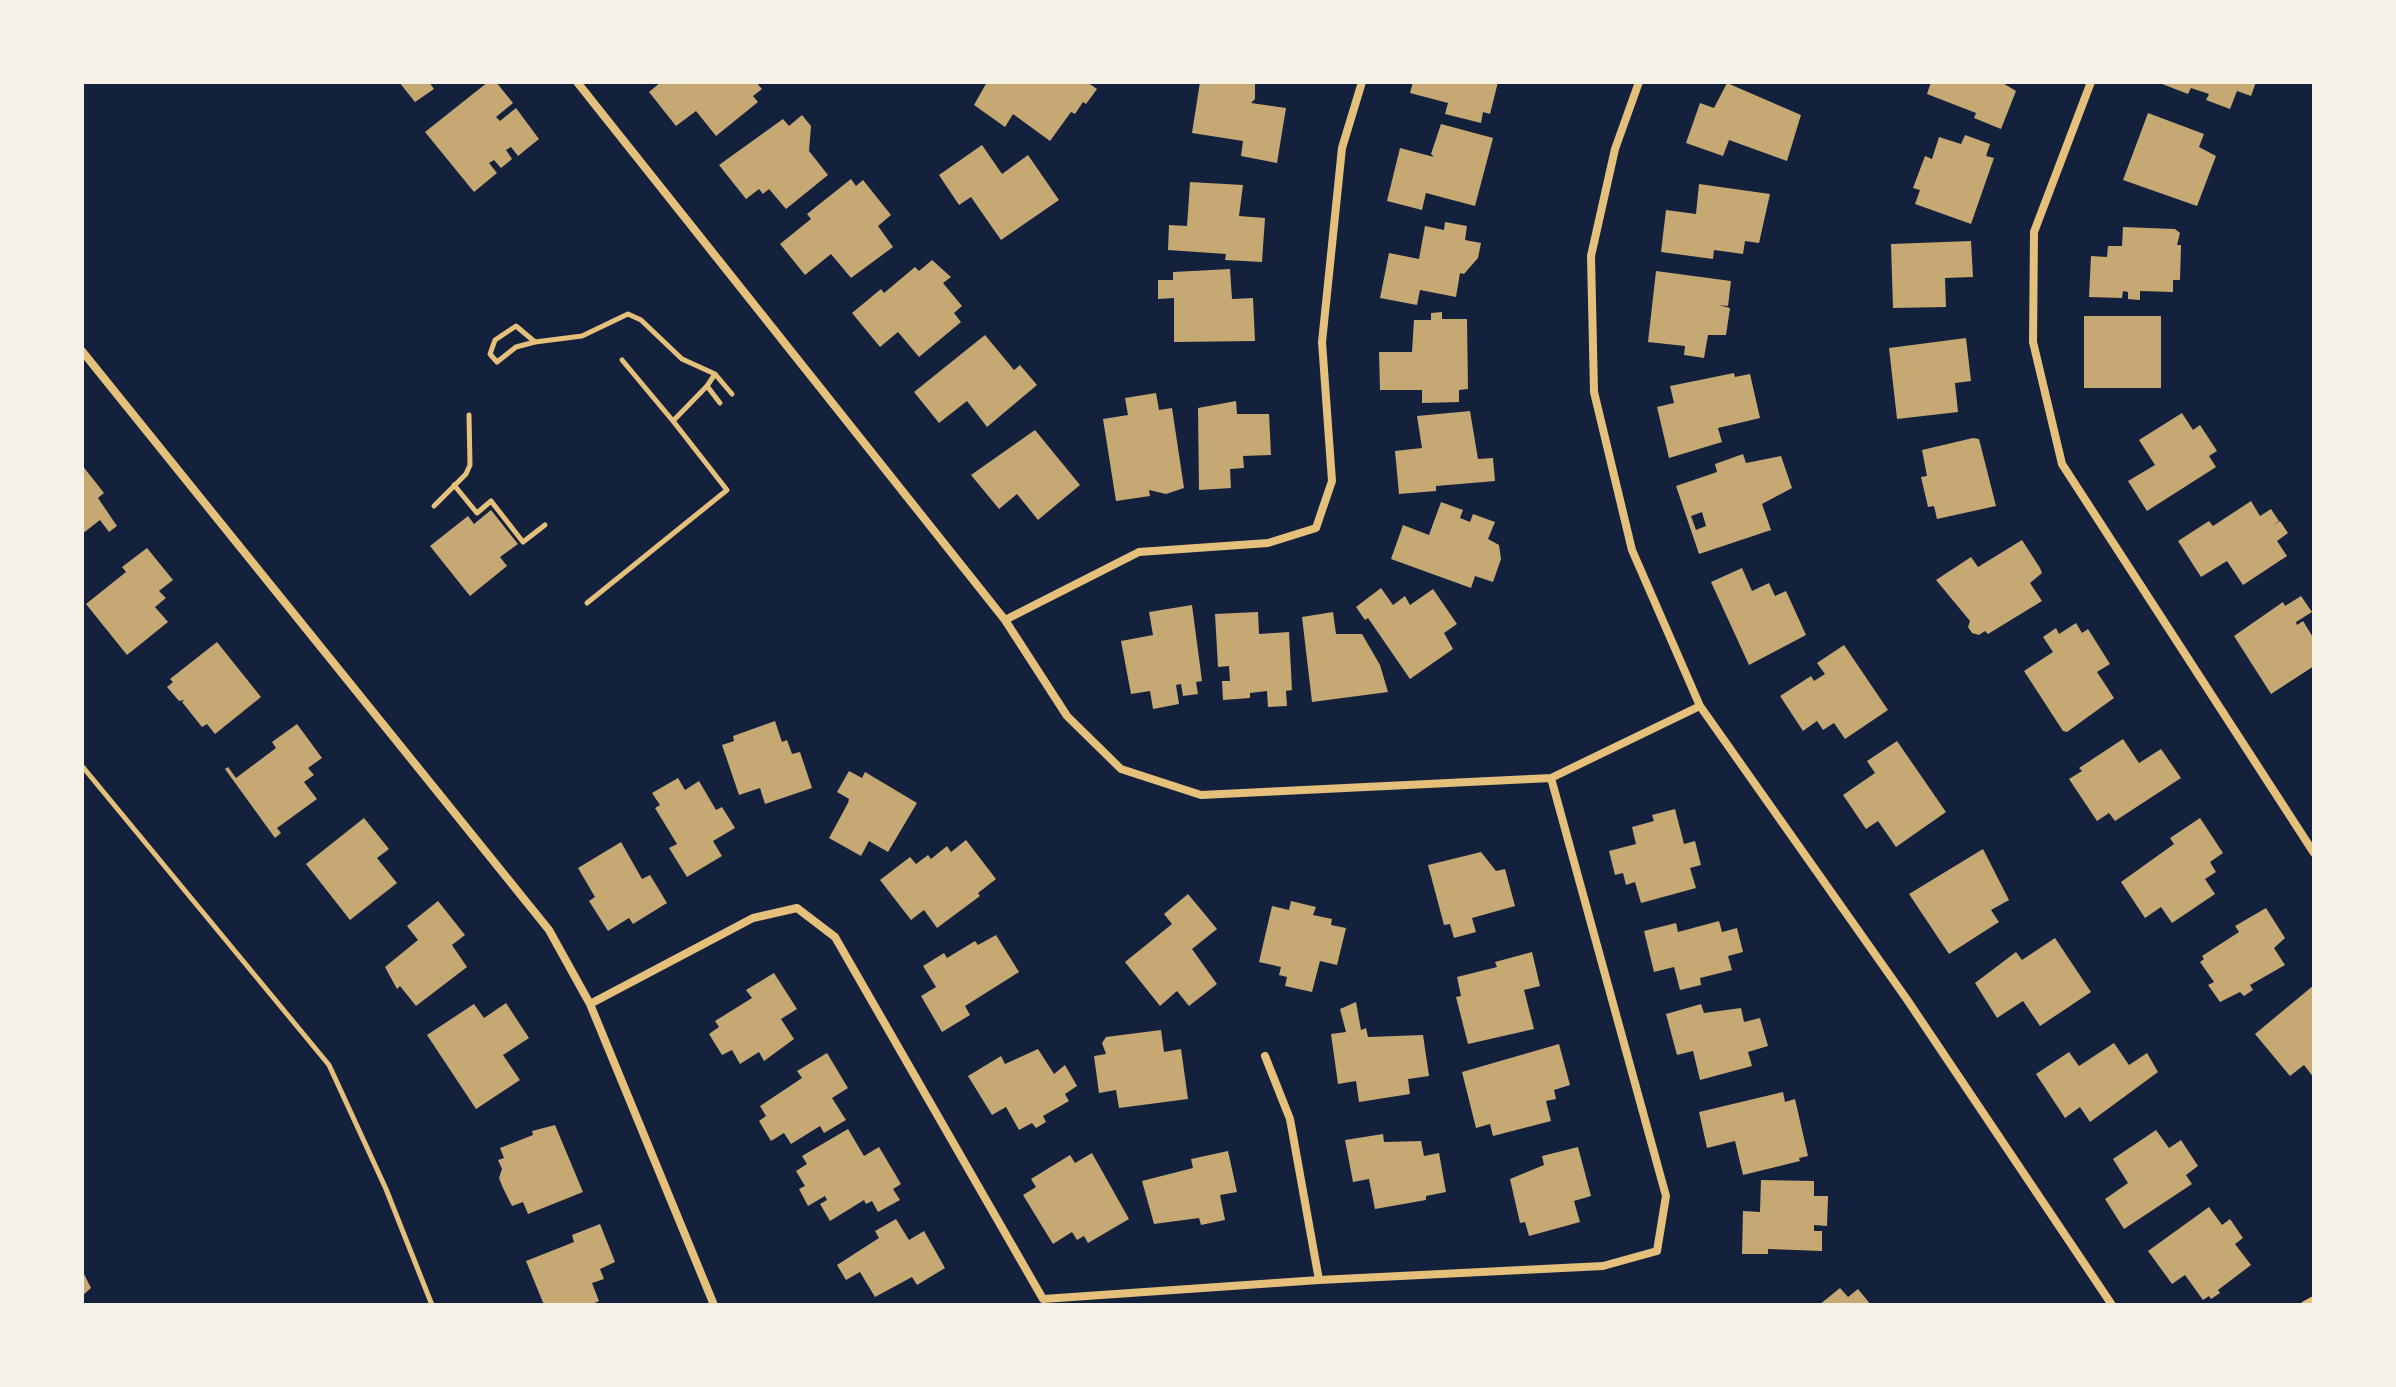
<!DOCTYPE html>
<style>
body{margin:0}
#map{position:relative;width:2396px;height:1387px;overflow:hidden;background:#14213d;font-family:"IBM Plex Sans",sans-serif}
canvas{display:block}
.frame{position:absolute;inset:0;border:84px solid #f6f1e7;pointer-events:none}
</style>
<div id="map">
<canvas width="2396" height="1387"></canvas>
<div class="frame"></div>
</div>
<script>
const ctx = document.querySelector('canvas').getContext('2d');
ctx.lineJoin = 'round';
function paint(path, color) { ctx.fillStyle = color; ctx.fill(path, 'evenodd'); }
const shape = rows => new Path2D(rows.map(r => 'M' + r).join(''));
function strokePath(path, color, width, dash) { ctx.strokeStyle = color; ctx.lineWidth = width; ctx.lineCap = dash ? 'butt' : 'round'; ctx.setLineDash(dash || []); ctx.stroke(path); }
paint(shape([
 [399,82,429,82,434,89,415,102],
 [488,82,496,82,513,103,496,117,500,121,516,108,539,139,518,156,511,147,506,150,512,159,501,168,494,160,489,163,497,173,474,192,425,132],
 [661,82,756,82,762,89,753,96,758,102,716,136,696,111,676,126,649,92],
 [987,82,1087,82,1097,89,1086,104,1083,102,1075,114,1071,112,1050,141,1013,114,1005,127,974,105],
 [1200,82,1255,82,1255,99,1251,103,1286,108,1277,163,1241,156,1243,141,1192,133],
 [1413,82,1498,82,1490,114,1483,112,1481,123,1445,114,1448,103,1410,93],
 [1931,82,2001,82,2016,91,2001,129,1974,118,1976,113,1927,94],
 [2157,82,2256,82,2251,96,2237,91,2230,109,2206,100,2209,94,2191,88,2188,94],
 [1727,83,1801,115,1787,161,1729,140,1723,156,1686,143,1700,103,1714,108],
 [2148,113,2204,134,2199,147,2216,156,2197,206,2123,180],
 [802,115,811,126,809,151,828,175,786,209,769,189,763,194,759,189,746,199,719,165,783,119,789,126],
 [1441,124,1493,138,1475,206,1426,193,1422,210,1387,201,1400,148,1434,157,1431,154],
 [1965,135,1990,144,1986,156,1994,158,1971,224,1915,204,1920,190,1913,188,1925,156,1932,159,1939,137,1961,144],
 [982,145,1002,174,1028,155,1059,200,1001,240,971,197,959,205,939,175],
 [851,179,856,186,863,180,891,215,878,226,893,247,851,278,831,254,805,275,780,244,811,219,807,214],
 [1190,182,1243,185,1239,216,1265,218,1262,262,1225,260,1226,254,1168,250,1169,225,1187,226],
 [1699,184,1770,194,1759,243,1745,241,1743,254,1714,250,1713,259,1661,252,1666,210,1696,214],
 [1445,222,1467,226,1465,240,1481,243,1478,258,1464,274,1460,273,1456,297,1420,290,1417,305,1380,298,1389,253,1419,259,1425,226,1444,230],
 [2123,227,2175,229,2180,233,2177,245,2181,245,2180,280,2173,280,2173,292,2140,291,2140,300,2128,299,2128,292,2123,291,2122,298,2089,297,2091,256,2107,257,2108,246,2122,246],
 [1971,241,1973,277,1945,278,1946,307,1893,308,1891,244],
 [932,260,951,277,943,283,962,306,954,313,961,322,919,357,898,332,880,347,852,313,881,289,884,293,915,267,919,271],
 [1230,269,1232,299,1253,298,1255,341,1174,342,1174,298,1158,299,1158,280,1173,280,1173,272],
 [1656,271,1731,281,1728,306,1719,305,1730,308,1726,335,1708,335,1704,358,1684,355,1685,346,1648,342],
 [1442,312,1442,319,1467,319,1468,389,1459,390,1459,402,1422,403,1422,390,1380,390,1379,352,1412,352,1414,320,1431,320,1431,313],
 [2084,316,2161,316,2161,388,2084,388],
 [985,335,1014,370,1020,365,1037,385,987,427,967,401,939,423,914,392],
 [1966,338,1971,381,1955,383,1958,412,1897,419,1889,348],
 [1734,373,1735,377,1750,374,1760,418,1718,428,1722,442,1669,458,1657,407,1674,403,1670,386],
 [1156,393,1159,410,1172,408,1184,488,1166,494,1149,490,1150,496,1116,501,1103,419,1128,415,1125,398],
 [1236,401,1237,414,1269,414,1271,455,1243,456,1244,468,1230,469,1231,488,1199,490,1198,408],
 [1470,411,1478,459,1493,458,1495,481,1436,486,1436,491,1399,494,1395,451,1422,448,1417,416],
 [2182,413,2193,430,2200,425,2217,451,2209,456,2216,467,2147,511,2128,481,2155,465,2139,440],
 [1035,430,1080,485,1038,520,1017,494,999,509,971,475],
 [1973,438,1979,439,1996,506,1937,519,1934,506,1928,507,1921,477,1927,476,1922,450],
 [1743,454,1746,463,1781,456,1792,488,1762,504,1771,530,1699,554,1676,486,1717,472,1715,464],
 [1702,512,1706,526,1696,530,1691,516],
 [82,465,104,493,98,498,117,526,109,532,100,520,82,534],
 [2251,501,2260,516,2271,509,2279,521,2272,526,2280,521,2288,533,2277,541,2287,556,2243,585,2227,561,2201,577,2178,541,2209,521,2213,526],
 [1441,502,1463,510,1460,518,1470,522,1473,514,1495,522,1488,539,1499,545,1501,559,1493,582,1475,576,1471,588,1391,559,1403,525,1429,535],
 [491,510,518,544,500,557,507,566,470,596,430,546,468,516,474,524],
 [2022,540,2040,568,2042,573,2030,583,2042,601,1988,634,1985,631,1979,635,1972,633,1968,627,1970,621,1936,580,1971,557,1978,567],
 [147,548,173,580,159,591,166,598,155,607,168,622,127,655,86,604,126,572,122,567],
 [1742,568,1752,591,1769,583,1775,596,1786,591,1806,635,1749,665,1711,582],
 [1381,588,1393,605,1405,596,1410,605,1433,589,1457,624,1444,633,1453,649,1410,679,1368,618,1365,620,1356,607],
 [2301,596,2312,612,2296,622,2297,625,2303,621,2314,639,2314,666,2271,694,2234,636,2283,602,2285,606],
 [1192,605,1202,681,1196,682,1198,694,1183,696,1181,684,1176,685,1179,704,1153,709,1150,691,1131,694,1121,641,1153,635,1149,612],
 [1258,612,1259,634,1289,632,1292,690,1286,691,1287,706,1268,707,1267,691,1250,693,1250,698,1223,700,1222,681,1230,681,1229,666,1218,667,1215,614],
 [1333,612,1336,634,1362,634,1380,665,1388,692,1312,702,1302,617],
 [2076,623,2082,633,2088,629,2110,664,2097,672,2114,698,2067,732,2063,731,2024,671,2053,652,2043,637,2056,628,2059,634],
 [217,642,261,697,215,734,207,724,202,727,182,702,185,700,179,701,167,687,173,682,170,679],
 [1844,645,1888,710,1845,739,1834,723,1823,730,1817,721,1803,731,1780,696,1811,676,1814,681,1825,674,1817,663],
 [775,721,782,742,787,740,792,754,800,752,812,788,765,804,760,788,739,795,722,745,734,741,733,736],
 [297,724,322,758,308,768,314,775,304,782,317,799,277,828,281,833,275,838,225,769,228,767,236,778,276,748,272,742],
 [2123,739,2139,763,2161,749,2181,778,2115,821,2109,813,2097,821,2069,779,2082,771,2079,768],
 [1897,741,1946,812,1896,847,1878,821,1866,829,1843,795,1875,773,1867,761],
 [849,771,862,778,865,772,917,803,888,852,869,841,861,856,829,838,848,803,849,799,837,792],
 [678,778,685,790,699,781,716,810,722,807,735,828,713,841,722,856,687,877,669,848,677,844,655,808,660,805,652,793],
 [1675,809,1684,844,1695,841,1701,865,1690,868,1696,888,1641,903,1635,882,1626,885,1623,873,1615,875,1609,851,1636,844,1632,827,1654,821,1652,815],
 [364,818,389,849,377,858,397,883,350,920,306,864],
 [2200,818,2223,853,2210,862,2216,872,2205,879,2215,894,2172,923,2161,907,2145,918,2121,882,2174,844,2170,838],
 [966,840,996,879,978,893,980,896,937,928,924,910,911,920,880,880,910,857,916,864,928,855,931,859,947,846,951,852],
 [621,842,642,879,650,875,667,903,633,924,629,918,608,931,589,901,595,897,578,868],
 [1983,849,2009,900,1991,910,1999,922,1949,954,1909,894],
 [1481,852,1496,871,1505,869,1515,906,1472,918,1476,932,1454,938,1450,924,1444,925,1428,865],
 [1188,894,1217,929,1192,949,1217,984,1189,1006,1177,991,1160,1006,1125,962,1172,924,1164,914],
 [438,901,465,935,452,945,467,967,416,1006,400,986,397,989,385,967,418,940,407,926],
 [1291,901,1316,907,1313,915,1332,919,1331,925,1346,928,1337,965,1320,961,1312,992,1285,986,1287,977,1279,975,1281,967,1259,962,1272,906,1289,910],
 [2266,908,2285,938,2274,948,2285,965,2250,985,2253,990,2244,996,2240,992,2220,1002,2208,985,2214,982,2200,962,2204,959,2202,956,2239,932,2235,926],
 [1719,921,1722,932,1737,928,1743,952,1728,956,1732,970,1700,978,1701,985,1680,990,1674,967,1654,972,1644,931,1676,923,1678,932],
 [996,935,1019,972,965,1006,970,1015,942,1032,921,996,936,987,923,966,944,953,947,958,975,941,978,945],
 [2055,938,2091,992,2040,1026,2023,1001,1997,1018,1975,983,2016,952,2022,960],
 [1532,952,1540,986,1524,990,1534,1029,1468,1044,1456,997,1461,996,1457,977,1497,967,1495,962],
 [774,973,797,1009,781,1019,794,1039,764,1061,759,1052,740,1064,732,1050,722,1055,709,1034,719,1027,715,1021,752,998,746,990],
 [2314,985,2314,1078,2304,1065,2290,1076,2255,1034],
 [1356,1002,1361,1030,1366,1028,1368,1037,1423,1035,1429,1076,1408,1079,1410,1094,1359,1102,1356,1081,1338,1084,1331,1034,1346,1032,1340,1009],
 [506,1003,529,1038,503,1055,520,1080,476,1109,427,1035,474,1004,484,1018],
 [1701,1004,1704,1013,1741,1008,1744,1022,1760,1018,1768,1046,1748,1052,1752,1066,1700,1080,1693,1051,1677,1055,1666,1014],
 [1161,1030,1164,1052,1181,1049,1188,1099,1119,1108,1116,1090,1099,1093,1094,1056,1106,1054,1102,1043,1106,1037],
 [2114,1043,2129,1065,2147,1053,2158,1072,2090,1122,2080,1107,2065,1118,2036,1074,2069,1052,2079,1066],
 [1559,1044,1570,1085,1554,1090,1556,1099,1546,1101,1551,1121,1493,1136,1490,1124,1476,1128,1462,1072],
 [1038,1049,1054,1074,1065,1065,1077,1086,1065,1094,1069,1101,1043,1116,1046,1122,1036,1128,1032,1123,1019,1130,1006,1107,992,1115,968,1076,1001,1056,1005,1064],
 [827,1053,848,1088,832,1098,846,1120,824,1133,820,1126,791,1144,784,1133,771,1141,759,1121,766,1116,760,1106,802,1078,797,1071],
 [1783,1092,1785,1102,1795,1099,1808,1156,1799,1158,1800,1161,1743,1175,1735,1141,1707,1148,1699,1112],
 [555,1125,583,1192,528,1214,523,1202,512,1206,503,1188,499,1178,502,1169,498,1160,504,1158,500,1148,533,1135,532,1131],
 [848,1129,864,1156,879,1147,901,1184,893,1189,900,1200,878,1212,872,1201,866,1204,864,1200,830,1221,820,1204,827,1200,825,1196,808,1206,799,1189,805,1186,796,1171,807,1164,802,1156],
 [2156,1130,2169,1148,2181,1140,2198,1166,2186,1175,2192,1184,2124,1229,2105,1199,2128,1183,2113,1159],
 [1383,1134,1384,1142,1421,1141,1424,1156,1439,1153,1446,1192,1426,1196,1426,1200,1375,1209,1369,1179,1353,1182,1345,1140],
 [1578,1147,1591,1196,1574,1201,1580,1222,1529,1236,1525,1222,1520,1223,1510,1179,1544,1165,1542,1156],
 [1228,1151,1237,1192,1220,1195,1225,1220,1201,1225,1199,1218,1154,1224,1142,1181,1193,1168,1191,1159],
 [1092,1153,1129,1219,1088,1243,1084,1236,1077,1240,1072,1232,1053,1244,1023,1195,1036,1187,1031,1179,1070,1155,1075,1163],
 [1761,1180,1814,1181,1814,1196,1828,1196,1827,1226,1814,1225,1814,1231,1822,1231,1822,1251,1768,1249,1768,1254,1742,1254,1743,1211,1760,1212],
 [2209,1207,2222,1225,2230,1219,2243,1238,2235,1244,2251,1265,2218,1290,2220,1293,2211,1299,2209,1296,2203,1300,2185,1275,2172,1284,2148,1251],
 [896,1219,909,1240,924,1231,945,1268,917,1285,912,1277,875,1297,860,1272,846,1280,837,1265,879,1238,875,1231],
 [600,1224,615,1262,600,1269,604,1279,592,1283,599,1301,590,1305,544,1305,526,1261,574,1242,572,1235],
 [82,1270,91,1288,82,1296],
 [1840,1288,1848,1297,1858,1289,1871,1305,1819,1305]
]), '#c6a872');
strokePath(shape([
 [535,342,516,347,497,362,490,354,495,340,516,326,535,342,582,336,628,314,641,320,682,359,715,374],
 [622,360,673,421],
 [707,386,715,374,732,394],
 [454,485,477,513,491,501,523,542,545,525],
 [434,506,466,474,470,465,469,415],
 [587,603,727,490,673,421,707,386,720,403],
 [82,766,329,1065,386,1189,432,1305]
]), '#e5c07b', 5);
strokePath(shape([
 [577,82,1005,620,1067,716,1121,769,1201,795,1551,778,1700,706],
 [1639,82,1615,149,1591,256,1594,392,1632,550,1700,706,1908,1001,2112,1305],
 [2091,82,2034,232,2033,342,2062,464,2314,853],
 [82,351,549,930,590,1004,714,1305],
 [1005,620,1139,552,1268,543,1316,528,1332,481,1322,342,1342,148,1362,82],
 [590,1004,753,918,797,908,835,937,1043,1299,1319,1280,1603,1266,1657,1251,1666,1196,1551,778],
 [1265,1056,1290,1119,1319,1280],
 [2305,1305,2314,1300]
]), '#e5c07b', 8);
</script>
